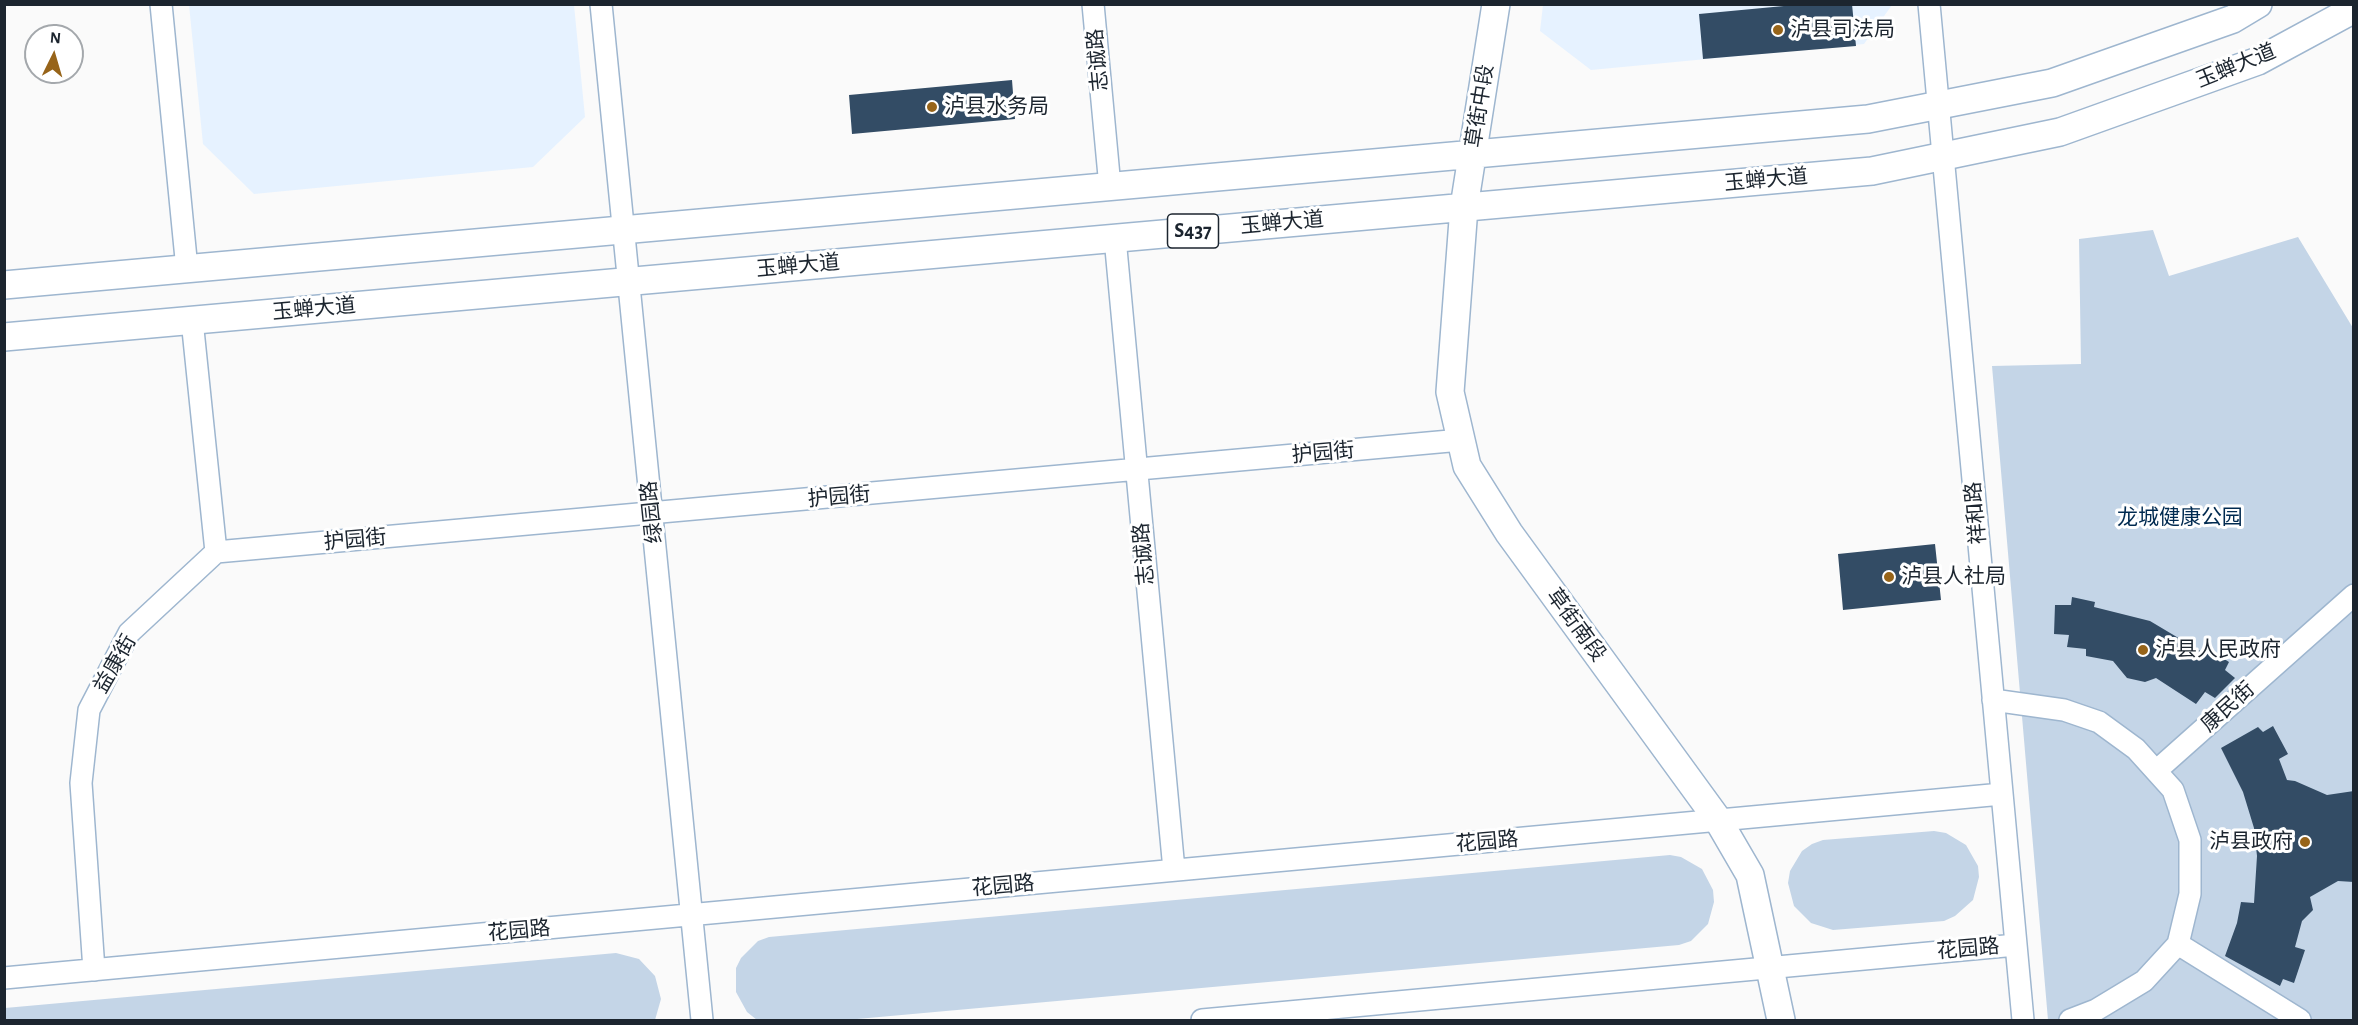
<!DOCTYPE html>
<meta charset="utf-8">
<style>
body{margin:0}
#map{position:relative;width:2358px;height:1025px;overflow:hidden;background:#fafafa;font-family:"Alegreya Sans",sans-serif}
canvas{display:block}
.frame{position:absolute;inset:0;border:6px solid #1c252f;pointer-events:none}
.north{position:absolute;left:24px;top:24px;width:60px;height:60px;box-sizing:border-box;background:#fff;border:2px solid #a4a8ac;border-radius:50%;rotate:5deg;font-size:16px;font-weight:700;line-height:24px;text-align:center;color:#1c252f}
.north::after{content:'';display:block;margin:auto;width:21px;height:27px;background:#976419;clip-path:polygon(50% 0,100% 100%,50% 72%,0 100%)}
</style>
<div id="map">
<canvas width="2358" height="1025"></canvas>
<div class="frame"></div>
<div class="north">N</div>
</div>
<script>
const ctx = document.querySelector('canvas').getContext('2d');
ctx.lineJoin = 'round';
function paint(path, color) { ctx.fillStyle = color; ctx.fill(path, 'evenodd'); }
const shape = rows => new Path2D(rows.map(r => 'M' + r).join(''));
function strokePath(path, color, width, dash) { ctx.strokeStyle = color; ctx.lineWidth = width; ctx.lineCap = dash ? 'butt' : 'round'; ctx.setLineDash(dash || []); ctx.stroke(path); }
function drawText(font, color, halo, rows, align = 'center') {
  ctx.font = font + ' "Alegreya Sans","Noto Sans SC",sans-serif'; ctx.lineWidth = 6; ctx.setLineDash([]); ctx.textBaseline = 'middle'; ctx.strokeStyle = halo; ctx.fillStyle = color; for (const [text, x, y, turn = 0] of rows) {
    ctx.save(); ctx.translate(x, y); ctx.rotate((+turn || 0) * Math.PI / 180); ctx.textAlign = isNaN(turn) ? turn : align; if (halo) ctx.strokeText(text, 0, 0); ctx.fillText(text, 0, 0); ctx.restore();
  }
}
paint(shape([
 [189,5,574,5,585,117,533,167,254,194,203,144],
 [1543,5,1892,5,1864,44,1591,70,1540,31]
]), '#e6f2ff');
paint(shape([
 [2153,230,2169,276,2298,237,2353,328,2353,1020,2048,1020,1992,366,2081,364,2079,239],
 [1934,831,1946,833,1966,845,1978,866,1979,877,1973,900,1955,916,1944,921,1833,930,1811,923,1794,906,1788,883,1790,871,1802,851,1812,844,1823,840],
 [1670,855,1681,857,1702,869,1713,890,1714,902,1708,924,1691,941,1679,945,846,1020,757,1020,747,1012,736,992,736,968,741,958,758,941,769,937],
 [616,953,639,959,655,976,661,999,655,1020,5,1020,5,1008]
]), '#c4d5e7');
paint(shape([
 [1805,4,1852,4,1856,46,1703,59,1699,14],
 [1012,80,1015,119,852,134,849,95],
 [1935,544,1941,600,1843,610,1838,554],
 [2072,597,2095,602,2094,607,2150,621,2202,652,2207,648,2229,662,2225,670,2235,678,2215,698,2205,692,2196,704,2156,678,2145,682,2127,678,2113,661,2086,656,2086,649,2067,647,2069,635,2054,634,2055,605,2071,605],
 [2273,726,2288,754,2279,759,2287,780,2295,781,2327,795,2354,791,2354,882,2338,881,2310,897,2313,910,2302,921,2295,947,2305,950,2294,983,2283,979,2280,986,2225,956,2237,923,2241,902,2254,903,2257,856,2254,828,2243,792,2221,748,2258,727,2263,732]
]), '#334c65');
const minor = shape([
 [161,4,187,269],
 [601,4,702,1020],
 [1093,4,1110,187],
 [1929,4,2023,1020],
 [1115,238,1174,870],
 [216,552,1461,440],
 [1993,700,2064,710,2099,722,2136,749,2173,790,2190,840,2190,894,2178,944,2144,981,2096,1010,2070,1020],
 [2156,771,2354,595],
 [2178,944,2300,1020],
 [94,970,81,783,89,710,129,633,216,552,192,320],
 [4,978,2002,794],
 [1202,1020,2016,945]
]);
const major = shape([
 [1496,4,1464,207,1450,392,1467,466,1509,533,1718,820,1750,875,1781,1020],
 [4,285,1868,119,2052,83,2233,19,2258,4],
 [4,337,1872,171,2060,132,2258,61,2354,9]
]);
strokePath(minor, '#9eb6cf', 24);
strokePath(major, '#9eb6cf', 30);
strokePath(minor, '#fff', 21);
strokePath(major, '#fff', 27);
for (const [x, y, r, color] of [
 [1778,30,6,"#976419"],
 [932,107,6,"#976419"],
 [1889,577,6,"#976419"],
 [2143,650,6,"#976419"],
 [2305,842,6,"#976419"]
]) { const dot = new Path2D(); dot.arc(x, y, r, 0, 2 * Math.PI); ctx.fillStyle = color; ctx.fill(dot); strokePath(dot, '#fff', 2); }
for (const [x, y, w] of [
 [1193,231,51]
]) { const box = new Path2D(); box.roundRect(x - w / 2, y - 17, w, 34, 4.5); ctx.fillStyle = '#fff'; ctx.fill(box); strokePath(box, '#1c252f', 1.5); }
drawText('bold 20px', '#1c252f', null, [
 ["S437",1193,231]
]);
drawText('21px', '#1c252f', '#fff', [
 ["泸县司法局",1790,30],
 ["泸县水务局",944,107],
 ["泸县人社局",1901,577],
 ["泸县人民政府",2155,650],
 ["泸县政府",2293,842,"right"]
], 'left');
drawText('21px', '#1c252f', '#fff', [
 ["志诚路",1098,60,-95],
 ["玉蝉大道",2236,66,-22],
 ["草街中段",1480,106,-81],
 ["玉蝉大道",1766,180,-5],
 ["玉蝉大道",1282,223,-5],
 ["玉蝉大道",798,266,-5],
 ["玉蝉大道",314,309,-5],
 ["护园街",1323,453,-5],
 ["护园街",839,497,-5],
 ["绿园路",652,512,-96],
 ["祥和路",1976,513,-95],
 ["护园街",355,540,-5],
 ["志诚路",1144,554,-95],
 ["草街南段",1576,625,54],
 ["益康街",115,664,-60],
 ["康民街",2228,707,-42],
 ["花园路",1487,842,-5],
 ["花园路",1003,886,-5],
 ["花园路",519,931,-5],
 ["花园路",1968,949,-5]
]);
drawText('21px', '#002a50', '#fff', [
 ["龙城健康公园",2180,518]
]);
</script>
